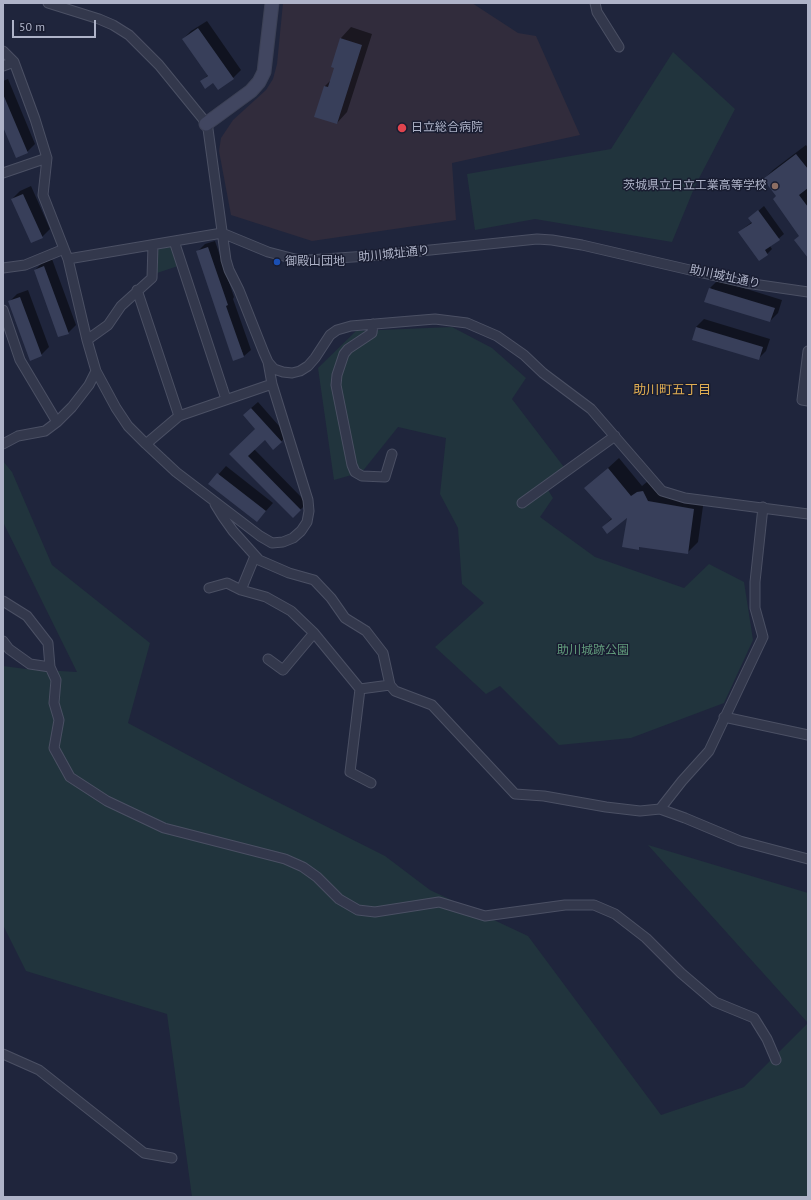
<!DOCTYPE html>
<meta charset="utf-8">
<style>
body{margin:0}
#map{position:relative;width:811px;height:1200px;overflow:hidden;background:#1f253c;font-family:"PT Sans",sans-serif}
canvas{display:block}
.frame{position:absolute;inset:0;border:4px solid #aeb3c8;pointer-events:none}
.scale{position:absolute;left:12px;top:20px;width:84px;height:18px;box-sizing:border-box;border:2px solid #aeb3c8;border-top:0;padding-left:5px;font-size:12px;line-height:14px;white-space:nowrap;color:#aeb3c8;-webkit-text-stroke:3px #191d31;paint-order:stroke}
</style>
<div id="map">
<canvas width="811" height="1200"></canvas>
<div class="frame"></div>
<div class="scale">50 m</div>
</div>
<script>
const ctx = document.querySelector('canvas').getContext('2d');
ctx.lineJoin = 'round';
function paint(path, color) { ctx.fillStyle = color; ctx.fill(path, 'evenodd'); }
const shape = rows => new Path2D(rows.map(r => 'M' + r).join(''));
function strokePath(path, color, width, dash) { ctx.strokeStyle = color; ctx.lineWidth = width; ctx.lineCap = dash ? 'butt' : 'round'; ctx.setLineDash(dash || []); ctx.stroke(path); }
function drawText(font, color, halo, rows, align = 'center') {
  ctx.font = font + ' "PT Sans","Noto Sans JP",sans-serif'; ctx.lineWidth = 3; ctx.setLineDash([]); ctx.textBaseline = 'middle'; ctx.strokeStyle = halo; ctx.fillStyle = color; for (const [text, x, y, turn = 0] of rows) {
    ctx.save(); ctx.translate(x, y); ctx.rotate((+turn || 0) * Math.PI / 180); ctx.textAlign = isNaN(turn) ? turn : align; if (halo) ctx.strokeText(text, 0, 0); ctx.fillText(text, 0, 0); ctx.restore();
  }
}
paint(shape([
 [283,3,472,3,518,33,536,36,580,135,452,163,456,220,312,241,231,215,219,151,221,138,233,120,266,90,273,79,277,64]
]), '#312c3c');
paint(shape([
 [673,52,735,109,695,186,672,242,535,219,475,230,467,174,611,149],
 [174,242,181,265,154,274,155,246],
 [452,327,492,348,526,378,512,399,570,475,548,490,553,498,540,517,595,557,684,588,709,564,744,582,753,640,724,703,631,738,559,745,500,686,486,694,435,647,484,603,462,584,458,528,440,494,446,438,398,427,362,472,334,480,318,368,356,331],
 [3,461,12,472,52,565,150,643,128,723,240,783,385,856,430,890,528,936,661,1115,744,1087,808,1023,808,1197,192,1197,167,1014,26,971,3,925,3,666,26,669,77,672,3,522],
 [648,845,808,893,808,1023]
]), '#21343d');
paint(shape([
 [207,21,241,70,233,78,213,82,201,82,208,75,183,39,191,31],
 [351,27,372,34,347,112,337,123,315,116,325,86,332,79,336,67,332,66,341,38],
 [8,79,35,144,27,152,3,125,3,81],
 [806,145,808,148,808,256,800,235,777,196,764,179,773,170],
 [31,186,50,229,42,237,12,199,20,191],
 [764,206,784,234,770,246,772,249,767,254,739,232,752,222,750,218],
 [215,241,234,297,233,299,251,350,244,356,198,251,205,244],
 [52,259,76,325,68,333,35,270,43,262],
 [718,280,782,300,778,313,770,321,710,288],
 [28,290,49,347,41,355,9,302,17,294],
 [704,319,770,339,766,351,758,359,696,327],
 [258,402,287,435,281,442,265,439,254,449,307,503,293,517,230,454,256,429,250,409],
 [619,458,642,486,648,481,659,491,704,499,698,542,687,553,641,546,638,548,629,516,603,527,612,518,586,488],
 [226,466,273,503,257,521,210,484]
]), '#0007');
paint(shape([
 [198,28,234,79,218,90,213,83,205,89,200,81,208,76,182,39],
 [340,38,362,45,337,124,314,117,324,86,328,87,334,68,331,67],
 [3,94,28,153,16,158,3,127],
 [796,154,808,169,808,188,799,195,808,207,808,258,794,240,799,236,773,199,776,196,763,179],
 [23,194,43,238,31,243,11,199],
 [758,210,780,240,765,250,768,255,759,261,738,232,752,223,748,218],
 [208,247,228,305,226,306,244,357,233,361,196,251],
 [44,266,69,334,58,337,34,270],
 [709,288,775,308,770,322,704,302],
 [20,297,42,356,30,361,8,301],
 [696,327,763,347,759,360,692,340],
 [251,408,282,442,273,450,265,440,248,456,301,510,293,518,229,454,255,429,243,415],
 [608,468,631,496,637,492,643,491,648,501,694,509,688,554,639,547,639,550,622,547,627,518,607,534,602,527,612,519,584,488],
 [217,473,266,511,257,522,208,484]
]), '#383f5a');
const street = shape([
 [48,3,99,19,113,25,129,35,159,65,203,119,208,129,226,260,229,270,239,290,264,353,268,362,274,369,283,372,292,373,300,371,308,366,315,358,330,335,337,330,351,326,435,319,467,323,497,336,524,355,543,373,591,409,662,491,685,498,808,514],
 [595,3,597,12,619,47],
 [3,51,14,62,35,119,47,158,43,195,68,259,87,340,96,371,116,408,128,426,146,444,176,472,260,536,272,543,283,542,293,538,301,531,307,522,309,511,308,500,272,384,268,362],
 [3,66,14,62],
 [3,173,47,158],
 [222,233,268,252,295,259,309,260,382,255,537,239,552,240,582,245,746,283,808,292],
 [174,241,226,399],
 [68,259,222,233],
 [3,268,25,265,64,249],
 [137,290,179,416],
 [3,310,20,360,57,422],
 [373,324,372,333,348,349,344,354,337,375,336,385,352,465,355,472,362,476,385,477,392,454],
 [87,340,108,325,121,306,152,278,153,245],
 [808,351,802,400,808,401],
 [3,444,18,436,45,431,57,422,72,407,89,385,96,371],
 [146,444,179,416,272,384],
 [522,503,615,436],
 [215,504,223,517,233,531,259,560,289,573,314,580,331,598,345,618,366,631,383,653,390,685,395,691,432,705,515,794,544,796,606,807,640,811,660,809,685,818,740,841,808,859],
 [209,588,227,583,241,590,266,597,291,611,314,633,360,689],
 [241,590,255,556],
 [3,601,27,616,48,643,50,667,56,680,54,703,59,720,54,748,70,777,107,801,164,828,285,859,303,867,317,877,339,899,358,910,375,912,439,902,485,916,565,905,594,905,615,914,646,938,681,973,715,1002,754,1018,767,1039,776,1060],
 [3,641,9,649,30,664,50,667],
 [268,659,283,670,314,633],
 [724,717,808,735],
 [371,783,350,772,360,689,390,685],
 [660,809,682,781,709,751,763,637,755,608,755,582,763,507],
 [3,1054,39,1070,144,1153,172,1158]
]);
const secondary = shape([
 [206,124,251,91,259,82,264,72,272,3]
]);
strokePath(street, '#4b5064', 11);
strokePath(secondary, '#3c4155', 15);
strokePath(street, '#33384c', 9);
strokePath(secondary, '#414660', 13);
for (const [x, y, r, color] of [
 [402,128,5,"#e0444e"],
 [775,186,4,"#8d6e63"],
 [277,262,4,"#1a4fb4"]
]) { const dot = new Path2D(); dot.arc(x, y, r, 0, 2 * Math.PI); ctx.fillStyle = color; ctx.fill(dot); strokePath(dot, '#191d31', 1.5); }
drawText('12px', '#aeb3c8', '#191d31', [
 ["日立総合病院",411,128],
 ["茨城県立日立工業高等学校",767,186,"right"],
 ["御殿山団地",285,262]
], 'left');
drawText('12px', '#aeb3c8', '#191d31', [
 ["助川城址通り",394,254,-6],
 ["助川城址通り",725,277,12]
]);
drawText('12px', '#629c7c', '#191d31', [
 ["助川城跡公園",593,651]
]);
drawText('13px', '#dfad52', '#191d31', [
 ["助川町五丁目",672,390]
]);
</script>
